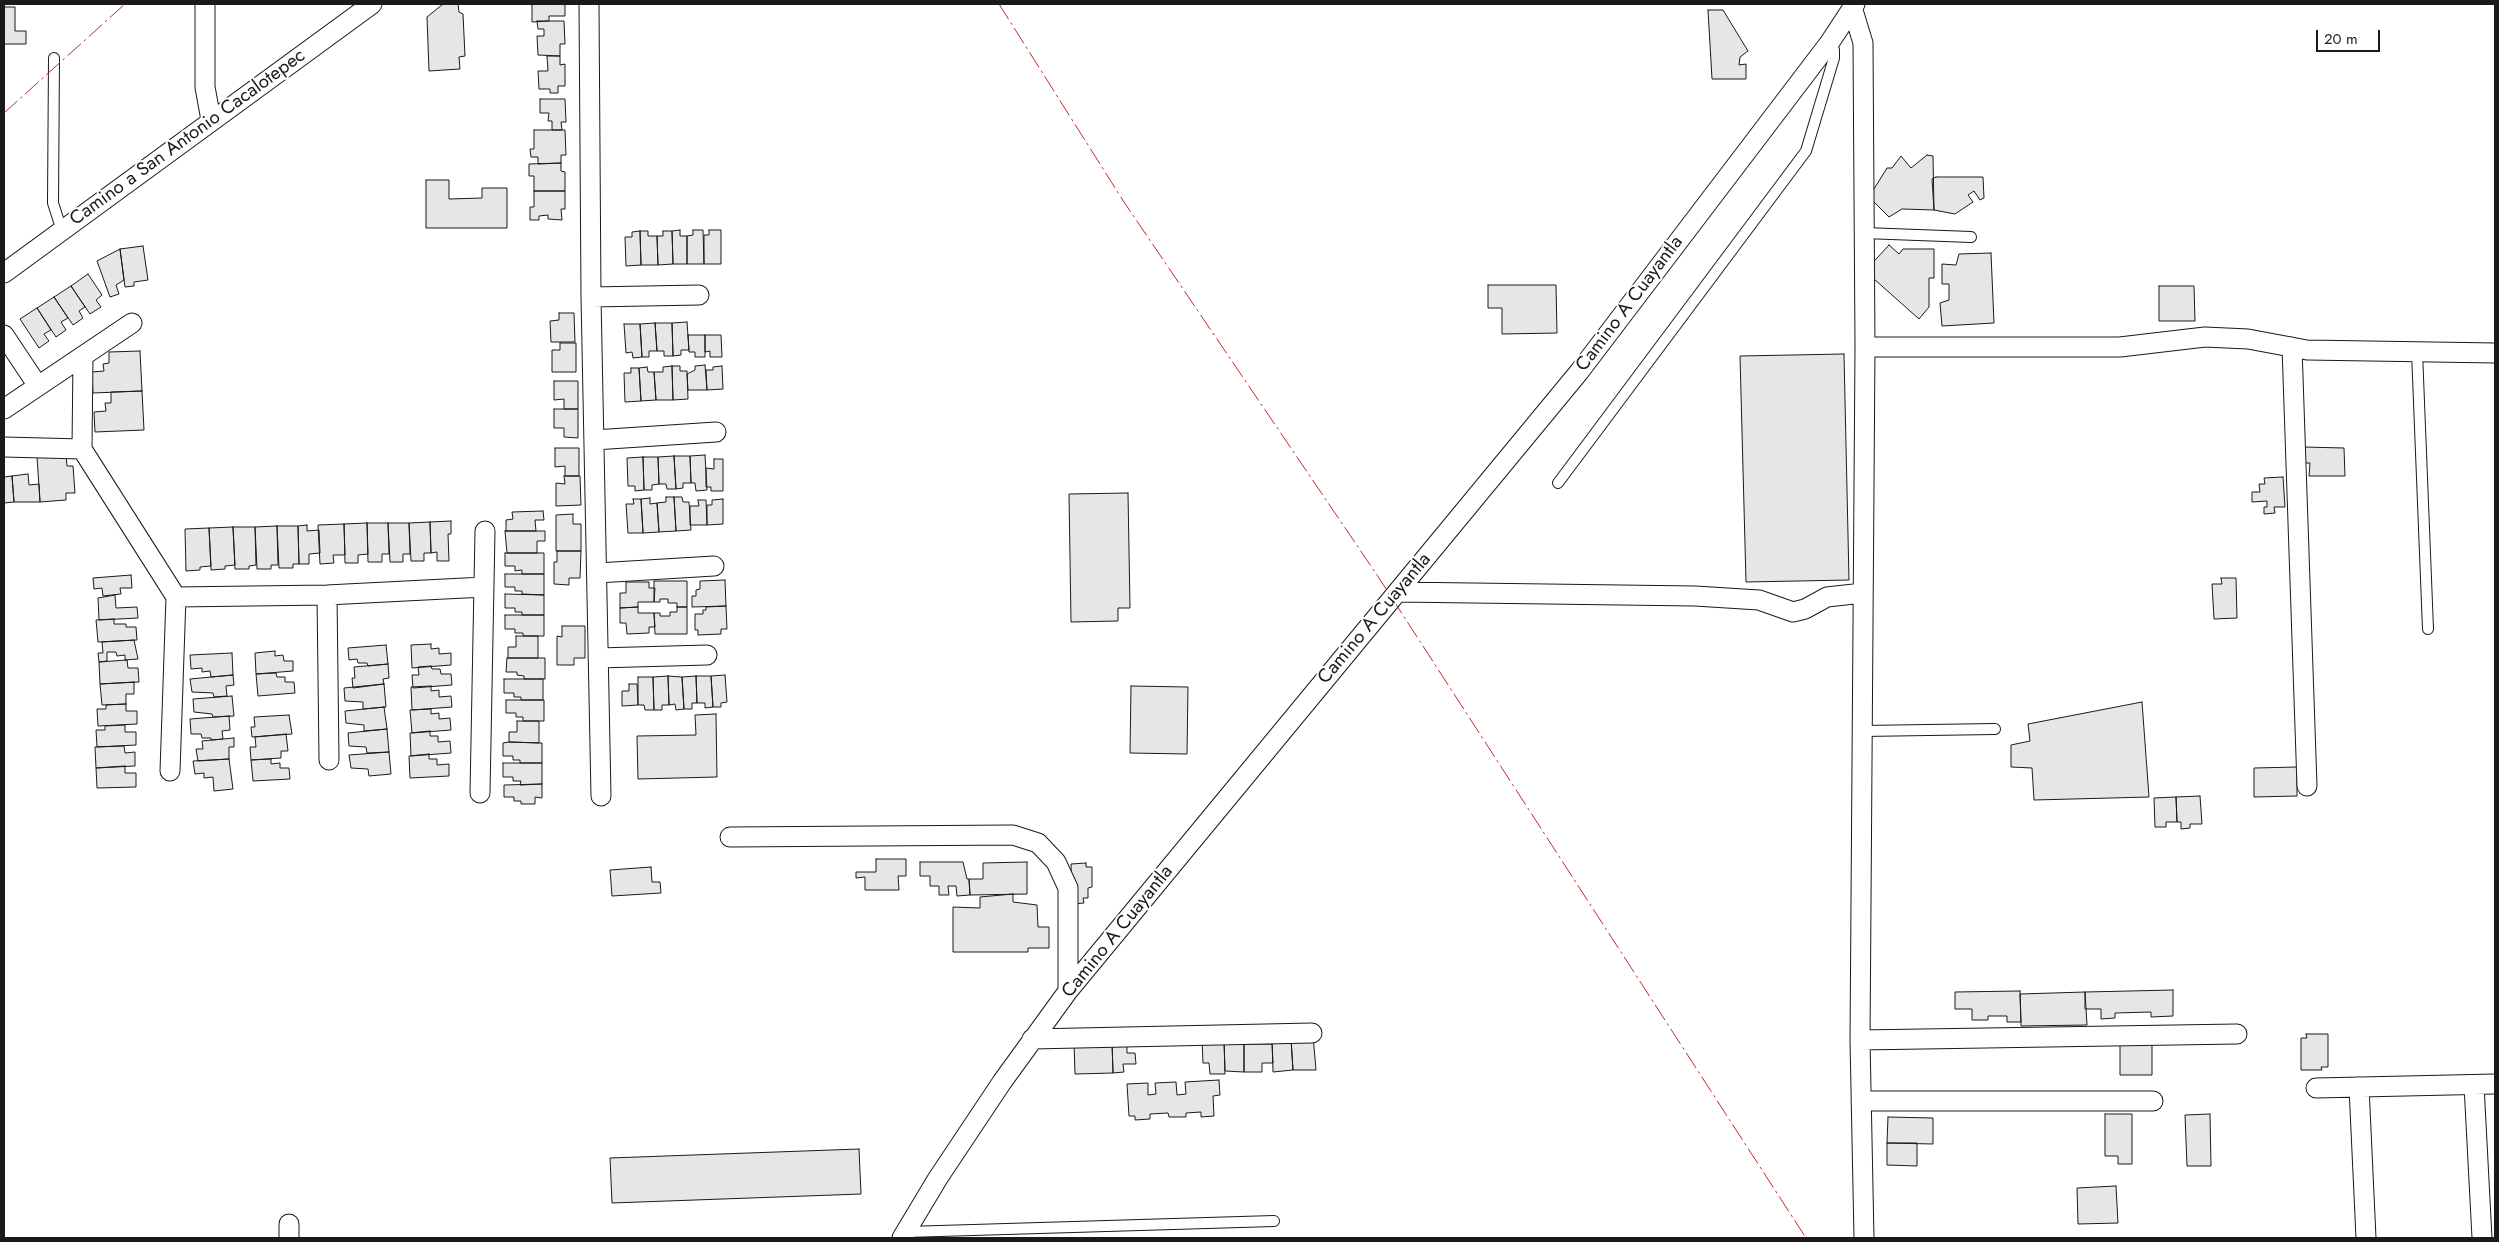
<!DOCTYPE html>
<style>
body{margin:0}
#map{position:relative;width:2499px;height:1242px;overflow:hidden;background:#fff;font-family:Jost,sans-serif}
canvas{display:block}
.frame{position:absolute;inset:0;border:5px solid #1a1a1a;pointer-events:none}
.scale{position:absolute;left:2316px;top:30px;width:64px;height:22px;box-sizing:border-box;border:2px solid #1a1a1a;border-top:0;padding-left:6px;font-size:15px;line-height:18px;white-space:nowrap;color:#1a1a1a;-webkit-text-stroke:4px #fff;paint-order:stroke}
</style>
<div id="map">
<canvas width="2499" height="1242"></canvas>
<div class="frame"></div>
<div class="scale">20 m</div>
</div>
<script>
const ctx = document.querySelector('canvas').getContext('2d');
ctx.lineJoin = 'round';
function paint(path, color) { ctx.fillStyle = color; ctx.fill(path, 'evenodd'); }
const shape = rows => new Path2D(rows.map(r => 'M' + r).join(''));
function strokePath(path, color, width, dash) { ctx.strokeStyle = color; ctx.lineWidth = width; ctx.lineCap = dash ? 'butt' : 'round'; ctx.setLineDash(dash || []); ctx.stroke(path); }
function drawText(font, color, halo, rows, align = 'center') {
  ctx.font = font + ' Jost,sans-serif'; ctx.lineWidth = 4; ctx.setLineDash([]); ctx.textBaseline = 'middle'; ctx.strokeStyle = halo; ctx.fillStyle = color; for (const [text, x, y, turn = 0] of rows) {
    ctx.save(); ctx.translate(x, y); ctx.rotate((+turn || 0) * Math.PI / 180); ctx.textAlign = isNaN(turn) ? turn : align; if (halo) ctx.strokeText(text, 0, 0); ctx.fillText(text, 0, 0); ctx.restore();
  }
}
const building = shape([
 [443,4,458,4,459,12,463,14,465,56,459,57,460,69,429,71,427,17,443,4],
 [532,4,565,4,565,16,549,16,549,21,532,22,532,4],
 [4,7,15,7,15,31,26,31,26,44,4,44,4,7],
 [1708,10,1723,10,1748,51,1740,57,1739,65,1746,64,1746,79,1712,79,1708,10],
 [537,21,564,21,565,44,560,44,560,56,538,55,537,36,544,36,544,29,538,29,537,21],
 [547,56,560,56,560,65,565,64,565,86,558,86,558,93,550,93,550,89,539,89,538,71,548,71,547,56],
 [540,99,565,99,566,122,561,122,562,130,552,130,552,121,548,121,549,113,540,113,540,99],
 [534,130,565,130,566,155,561,155,561,163,538,164,538,157,531,157,530,149,534,149,534,130],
 [1927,155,1933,156,1934,210,1902,209,1889,217,1869,197,1887,168,1892,168,1901,156,1911,168,1927,155],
 [561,163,561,171,565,172,565,191,534,191,534,176,529,176,529,164,561,163],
 [1936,177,1983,177,1984,198,1980,200,1974,191,1968,195,1973,202,1955,214,1934,210,1932,179,1936,177],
 [426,180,449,180,449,199,482,198,482,188,507,188,507,228,426,228,426,180],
 [534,191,565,191,565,209,561,209,562,220,548,219,548,215,539,216,539,220,530,220,530,207,534,207,534,191],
 [680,230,680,236,687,236,687,264,673,264,672,231,680,230],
 [693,230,703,230,704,264,687,264,687,236,693,235,693,230],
 [709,230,721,230,721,264,704,264,704,235,709,235,709,230],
 [640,231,648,231,648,236,657,236,658,265,641,265,640,231],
 [640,231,641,265,626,266,625,237,632,237,632,232,640,231],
 [663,231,672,231,673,264,658,265,657,236,663,236,663,231],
 [1889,245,1899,254,1903,249,1934,249,1934,278,1929,278,1929,307,1919,319,1865,271,1889,245],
 [143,246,148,280,134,282,134,286,125,287,120,249,143,246],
 [120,249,124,280,116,285,119,294,110,297,97,261,120,249],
 [1991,253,1994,323,1942,326,1940,303,1949,300,1949,284,1942,284,1942,264,1956,265,1959,254,1991,253],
 [88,274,102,295,96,300,101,307,90,314,71,286,88,274],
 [1488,285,1556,285,1557,333,1502,334,1502,308,1488,308,1488,285],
 [71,286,85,307,79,311,83,318,73,325,54,297,71,286],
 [2159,286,2194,286,2195,321,2159,321,2159,286],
 [54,297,68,318,61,322,66,330,56,337,37,308,54,297],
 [37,308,51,330,44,334,49,341,39,348,20,319,37,308],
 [559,313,574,313,575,342,551,342,550,321,559,320,559,313],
 [687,322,689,350,681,350,681,355,673,356,672,323,687,322],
 [655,323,672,323,673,356,664,356,664,351,657,351,655,323],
 [655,323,657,351,649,351,649,357,642,357,640,324,655,323],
 [624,324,640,324,642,357,633,358,632,352,626,353,624,324],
 [688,335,705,335,705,357,695,357,695,352,689,352,688,335],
 [705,335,721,335,722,357,710,357,710,351,705,352,705,335],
 [560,343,576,343,576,372,552,372,552,350,560,350,560,343],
 [140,351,142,391,93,393,92,372,104,371,103,364,109,363,109,352,140,351],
 [1844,354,1849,580,1746,582,1740,356,1844,354],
 [705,365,707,390,688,390,687,374,695,370,695,366,705,365],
 [672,366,680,366,680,371,687,371,688,399,673,400,672,366],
 [672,366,673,400,656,400,654,372,663,372,663,367,672,366],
 [722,366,723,389,707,390,706,370,713,370,713,367,722,366],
 [647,367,648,372,654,372,656,400,641,401,639,368,647,367],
 [631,368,639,368,641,401,625,402,624,373,631,373,631,368],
 [554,381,578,381,578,409,564,409,564,399,554,400,554,381],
 [142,391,144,430,95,432,94,412,106,411,105,403,111,403,111,392,142,391],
 [554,409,578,409,578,438,564,437,564,428,554,428,554,409],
 [2304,447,2344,448,2345,476,2309,476,2310,463,2305,463,2304,447],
 [555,448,579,448,579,476,565,476,565,466,555,467,555,448],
 [66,455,67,466,73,466,75,493,66,493,66,500,40,502,37,457,66,455],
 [705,455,707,490,696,491,695,483,691,483,690,456,705,455],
 [674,456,690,456,691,483,683,483,683,488,676,489,674,456],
 [674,456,676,489,667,489,666,484,659,484,658,457,674,456],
 [643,457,658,457,659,484,652,485,652,490,644,490,643,457],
 [643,457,644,490,635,491,635,486,628,486,627,458,643,457],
 [714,459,723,459,723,491,711,491,711,487,706,487,706,468,714,469,714,459],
 [28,474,29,485,39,484,40,502,14,502,12,476,28,474],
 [12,476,14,502,4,503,4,477,12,476],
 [564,476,580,476,581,505,556,506,556,483,565,484,564,476],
 [2283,477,2285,507,2274,507,2275,513,2264,514,2264,507,2267,507,2267,501,2252,502,2252,492,2260,492,2259,484,2265,484,2264,478,2283,477],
 [1128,493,1130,608,1118,608,1118,621,1071,622,1069,494,1128,493],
 [666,497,674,497,676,531,659,532,657,503,666,502,666,497],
 [674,497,682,497,683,502,689,502,691,530,676,531,674,497],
 [650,498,650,504,657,503,659,532,643,533,641,499,650,498],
 [633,499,641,499,643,533,628,533,626,504,634,504,633,499],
 [723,499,723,524,707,525,707,505,712,505,712,500,723,499],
 [698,500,706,500,707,525,690,525,690,506,699,506,698,500],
 [543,511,544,520,535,520,536,531,506,531,506,520,513,519,512,512,543,511],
 [573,514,573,524,581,524,581,551,556,551,556,515,573,514],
 [451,521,451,534,448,534,449,561,437,561,437,552,431,553,430,522,451,521],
 [430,522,431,553,424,553,424,561,411,561,409,523,430,522],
 [367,523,368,554,358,555,358,563,345,563,344,524,367,523],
 [367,523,388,523,389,554,382,554,382,562,368,562,367,523],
 [388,523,409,523,410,554,403,554,403,562,390,562,388,523],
 [344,524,345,555,333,555,334,563,320,564,318,525,344,524],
 [307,525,307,531,319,530,320,553,309,554,309,564,299,564,298,526,307,525],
 [277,526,278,565,271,565,271,569,257,569,255,527,277,526],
 [277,526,298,526,299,564,293,564,293,568,279,568,277,526],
 [233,527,235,565,225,566,225,569,211,570,209,528,233,527],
 [233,527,255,527,256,565,249,566,249,569,235,569,233,527],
 [209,528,211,566,200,567,200,570,186,571,185,529,209,528],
 [505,531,545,531,545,541,537,541,537,553,507,553,505,531],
 [557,551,581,551,580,578,569,578,569,585,554,584,554,562,557,562,557,551],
 [505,553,544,553,544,574,522,574,522,570,515,571,515,566,505,566,505,553],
 [505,574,544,574,544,595,522,594,522,591,515,591,515,587,505,587,505,574],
 [131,575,132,588,120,588,121,594,103,596,102,588,94,589,93,578,131,575],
 [2221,578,2236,578,2237,618,2214,619,2212,584,2222,584,2221,578],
 [725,580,726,606,692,607,692,596,696,596,696,590,700,589,700,581,725,580],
 [654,581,687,581,687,607,677,607,677,603,668,603,668,599,660,599,660,602,654,602,654,581],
 [626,582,649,582,649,588,655,588,654,602,638,602,638,607,620,608,620,593,626,593,626,582],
 [505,594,544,595,544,615,522,615,522,612,515,612,515,608,505,608,505,594],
 [115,595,116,608,137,607,138,618,99,620,98,598,115,595],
 [726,606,727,629,721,629,721,634,698,635,698,630,695,630,695,614,703,614,703,610,706,610,706,607,726,606],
 [638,607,638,613,654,613,655,627,649,627,649,633,627,634,626,623,620,623,620,608,638,607],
 [677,607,687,607,687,634,655,634,654,613,660,613,660,616,670,616,670,612,677,612,677,607],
 [505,615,544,615,544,636,523,636,523,633,515,633,515,629,505,629,505,615],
 [114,619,114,624,126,624,126,627,136,627,137,640,98,642,96,620,114,619],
 [562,626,585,626,585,658,574,658,574,665,557,665,557,636,562,637,562,626],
 [516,636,538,636,538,658,508,658,508,647,516,647,516,636],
 [134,640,138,659,125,660,125,655,117,656,116,652,107,652,107,661,99,662,98,653,103,653,102,642,134,640],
 [431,644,431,649,439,648,439,654,451,653,451,665,412,668,411,645,431,644],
 [386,645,388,664,368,666,367,663,358,663,357,659,349,660,348,648,386,645],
 [275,651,275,656,283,655,284,661,293,661,293,671,256,674,255,653,275,651],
 [232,653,233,675,211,677,210,671,202,672,202,668,191,669,190,655,232,653],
 [507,658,545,658,545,679,524,679,524,676,517,675,517,672,506,672,507,658],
 [127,660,128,668,138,668,139,682,100,684,99,662,127,660],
 [388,664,389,678,383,679,384,684,353,688,352,678,355,678,354,667,388,664],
 [431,666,432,669,440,669,441,674,451,674,452,685,413,688,412,675,419,675,418,667,431,666],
 [276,673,277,677,285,677,285,682,294,682,295,693,258,696,256,674,276,673],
 [233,675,234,685,226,686,227,696,214,697,213,693,192,692,190,679,233,675],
 [725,675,727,702,721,703,721,707,713,707,711,676,725,675],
 [668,676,669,705,662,705,662,710,654,710,653,677,668,676],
 [668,676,682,677,684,709,676,710,675,704,669,705,668,676],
 [696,676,697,703,692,703,692,709,684,709,682,677,696,676],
 [696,676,711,676,713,707,705,708,705,703,697,703,696,676],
 [638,677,653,677,654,710,645,710,644,705,638,705,638,677],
 [504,679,543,679,543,700,521,700,521,697,514,697,514,693,504,693,504,679],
 [134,682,134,694,126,694,126,704,102,705,100,684,134,682],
 [384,684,386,707,363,709,363,702,345,701,344,688,384,684],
 [629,684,637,684,638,705,622,706,622,691,629,691,629,684],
 [431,686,431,691,439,690,439,697,451,696,452,707,412,710,411,687,431,686],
 [1131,686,1188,687,1187,754,1130,753,1131,686],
 [232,696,234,716,213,717,212,714,194,712,193,699,232,696],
 [506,700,544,700,544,721,523,721,523,717,516,717,516,713,506,713,506,700],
 [2142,702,2149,797,2034,800,2032,768,2011,767,2011,745,2030,741,2028,724,2142,702],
 [126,704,126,711,137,711,137,724,98,726,97,709,106,709,106,705,126,704],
 [384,707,387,729,364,731,364,725,346,723,345,711,384,707],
 [431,709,431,714,439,713,439,719,450,718,451,730,412,733,410,710,431,709],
 [716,714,717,777,638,779,637,736,696,735,695,715,716,714],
 [289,715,292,734,252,737,251,727,255,727,254,717,289,715],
 [229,716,230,730,222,731,223,739,211,740,211,738,202,738,201,734,191,734,190,719,229,716],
 [517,721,539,721,539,743,509,742,509,732,517,732,517,721],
 [125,725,125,732,136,732,136,745,97,747,96,730,105,730,105,726,125,725],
 [387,729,389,752,367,753,366,747,349,746,348,733,387,729],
 [430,731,430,736,438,736,438,742,450,741,451,753,411,756,410,733,430,731],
 [286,734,288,751,281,751,281,758,251,760,250,747,256,747,255,737,286,734],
 [234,738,234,747,229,747,229,759,198,761,196,749,203,749,202,741,234,738],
 [509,742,542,743,542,763,520,763,520,760,513,760,513,756,503,756,503,743,509,742],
 [124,746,125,753,135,752,135,766,96,768,95,747,124,746],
 [389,752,391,774,369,776,368,769,351,768,349,755,389,752],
 [429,754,429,759,437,759,437,765,449,764,449,776,410,778,409,756,429,754],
 [229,759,233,789,214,791,213,777,204,778,204,773,195,774,193,761,229,759],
 [271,759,271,764,280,763,280,768,289,768,290,779,253,781,251,760,271,759],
 [503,763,542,763,542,784,520,785,521,781,513,781,513,777,503,777,503,763],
 [125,766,125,773,136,773,136,787,97,788,96,768,125,766],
 [2297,767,2297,796,2254,797,2254,768,2297,767],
 [542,784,542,798,535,797,535,804,521,804,521,801,514,801,514,797,504,797,504,785,542,784],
 [2200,796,2202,824,2190,824,2190,828,2181,829,2181,822,2177,822,2176,797,2200,796],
 [2176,797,2177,822,2166,822,2166,827,2155,827,2154,798,2176,797],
 [876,859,906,859,906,876,898,876,899,890,865,890,865,877,856,878,856,872,876,872,876,859],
 [920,862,963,862,967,879,969,879,970,895,957,896,956,886,948,886,949,895,939,895,939,886,930,886,930,876,920,876,920,862],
 [1027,862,1027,894,970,895,969,879,983,879,983,863,1027,862],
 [1086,863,1086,867,1092,867,1092,887,1088,888,1088,898,1083,898,1084,903,1072,904,1071,864,1086,863],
 [651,867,652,882,660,882,661,893,612,896,610,870,651,867],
 [1013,894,1013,902,1037,905,1038,927,1049,927,1049,948,1028,948,1028,952,953,952,953,907,980,908,980,897,1013,894],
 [2173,990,2173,1016,2151,1017,2151,1012,2115,1013,2115,1018,2101,1019,2101,1009,2085,1009,2085,992,2173,990],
 [2020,991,2021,1022,2007,1022,2007,1016,1988,1016,1988,1020,1972,1020,1972,1009,1955,1009,1955,992,2020,991],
 [2085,992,2087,1025,2021,1026,2020,994,2085,992],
 [2306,1034,2328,1034,2328,1067,2321,1067,2322,1070,2301,1070,2301,1038,2307,1038,2306,1034],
 [1313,1035,1316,1070,1293,1070,1291,1039,1313,1035],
 [1244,1037,1244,1072,1225,1071,1224,1040,1244,1037],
 [1272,1037,1291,1039,1293,1070,1273,1072,1272,1037],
 [1224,1040,1225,1074,1210,1074,1209,1063,1203,1063,1202,1041,1224,1040],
 [1112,1042,1113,1073,1075,1074,1074,1043,1112,1042],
 [1112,1042,1127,1042,1127,1053,1135,1053,1136,1064,1123,1064,1124,1072,1113,1073,1112,1042],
 [1244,1044,1272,1044,1273,1063,1262,1063,1262,1072,1244,1072,1244,1044],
 [2152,1044,2152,1075,2120,1075,2120,1045,2152,1044],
 [1219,1080,1220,1095,1213,1096,1214,1116,1201,1117,1201,1112,1186,1113,1186,1117,1169,1117,1168,1113,1150,1114,1150,1119,1135,1120,1135,1116,1129,1116,1127,1084,1148,1083,1148,1095,1156,1094,1155,1083,1176,1082,1177,1095,1186,1094,1185,1082,1219,1080],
 [2105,1114,2132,1114,2132,1164,2118,1164,2118,1156,2105,1156,2105,1114],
 [2210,1114,2211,1166,2187,1166,2185,1115,2210,1114],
 [1888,1117,1933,1118,1933,1144,1887,1143,1888,1117],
 [1887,1143,1917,1143,1917,1166,1887,1165,1887,1143],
 [859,1149,861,1194,612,1203,610,1158,859,1149],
 [2116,1186,2118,1223,2078,1224,2077,1188,2116,1186]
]);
paint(building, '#e6e6e6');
strokePath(building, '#1a1a1a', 1);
const lane = shape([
 [54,58,53,203,62,231],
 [1864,233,1971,237],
 [2417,352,2428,629],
 [1558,483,1806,151,1834,58,1834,50,1830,42],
 [1862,731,1995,729],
 [906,1232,1274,1221]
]);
const street = shape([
 [205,4,205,87,211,120],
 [589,4,591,297,601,796],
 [1852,7,1863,43,1865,347,1860,1040,1864,1238],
 [4,273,372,4],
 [591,297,699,295],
 [4,335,38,386],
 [1865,347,2120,347,2205,337,2248,339,2307,350,2495,353],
 [2292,347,2307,786],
 [83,356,82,449,176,597,170,771],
 [4,409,132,323],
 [594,440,716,432],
 [4,447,82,449],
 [597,573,714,566],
 [1398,592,1695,596,1759,600,1793,612,1805,609,1827,597,1863,593],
 [327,595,329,760],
 [176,597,327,595,484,587],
 [598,658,707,655],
 [480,793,485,531],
 [730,837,1013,835,1038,843,1056,862,1068,888,1068,991],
 [1032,1039,1312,1033],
 [1860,1040,2237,1034],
 [2474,1085,2482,1238],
 [2359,1087,2366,1238],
 [2316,1088,2495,1084],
 [1861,1101,2153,1101],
 [289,1238,289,1224],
 [902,1238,938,1178,1002,1082,1068,991,1579,372,1830,42,1855,4]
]);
strokePath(lane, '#1a1a1a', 12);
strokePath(street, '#1a1a1a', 21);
strokePath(lane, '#fff', 10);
strokePath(street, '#fff', 19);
strokePath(shape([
 [999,4,1124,202,1377,575,1806,1238],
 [4,113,125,4]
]), '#c62828', 1, [18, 4, 2.5, 4]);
drawText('19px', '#1a1a1a', '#fff', [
 ["Camino a San Antonio Cacalotepec",188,138,-36],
 ["Camino A Cuayantla",1630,304,-53],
 ["Camino A Cuayantla",1375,619,-50],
 ["Camino A Cuayantla",1118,932,-51]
]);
</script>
